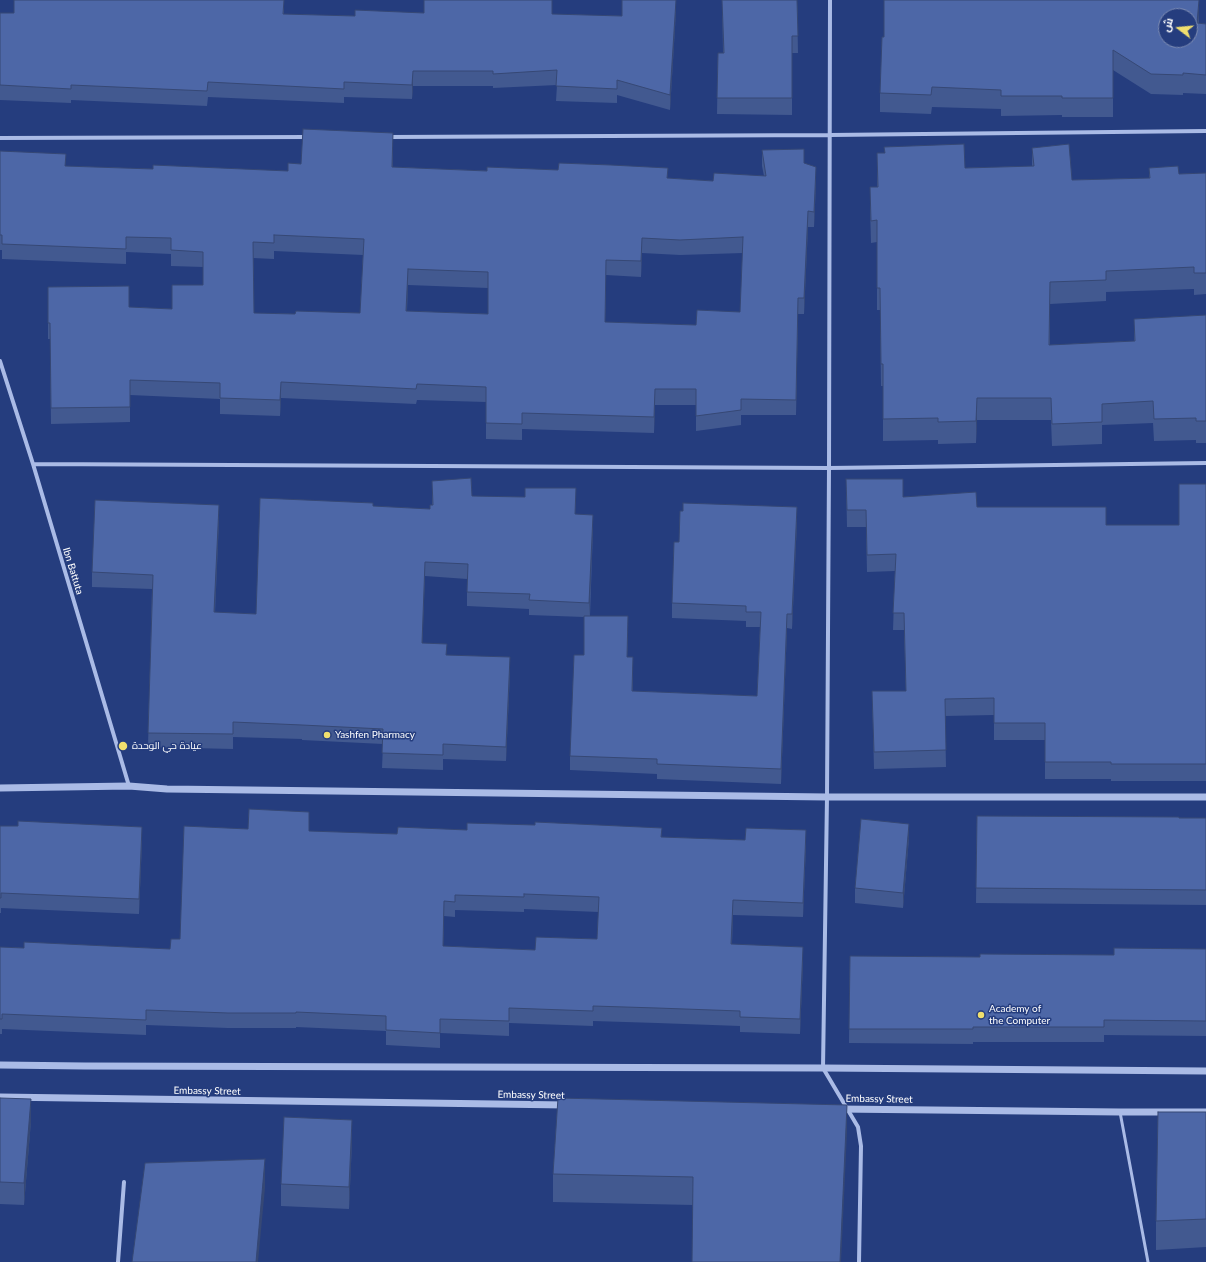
<!DOCTYPE html>
<meta charset="utf-8">
<style>
body{margin:0}
#map{position:relative;width:1206px;height:1262px;overflow:hidden;background:#253d7e;font-family:Lato,Cairo,sans-serif}
canvas{display:block}
.north{position:absolute;left:1158px;top:8px;width:40px;height:40px;box-sizing:border-box;background:#253d7e;border:1px solid #7c8bb2;border-radius:50%;rotate:286deg;font-size:11px;font-weight:700;line-height:16px;text-align:center;color:#fff}
.north::after{content:'';display:block;margin:auto;width:14px;height:18px;background:#f0df6e;clip-path:polygon(50% 0,100% 100%,50% 72%,0 100%)}
</style>
<div id="map">
<canvas width="1206" height="1262"></canvas>
<div class="north">ش</div>
</div>
<script>
const ctx = document.querySelector('canvas').getContext('2d');
ctx.lineJoin = 'round';
const shape = rows => new Path2D(rows.map(r => 'M' + r).join(''));
function strokePath(path, color, width, dash) { ctx.strokeStyle = color; ctx.lineWidth = width; ctx.lineCap = dash ? 'butt' : 'round'; ctx.setLineDash(dash || []); ctx.stroke(path); }
function paint(path, color) { ctx.fillStyle = color; ctx.fill(path, 'evenodd'); }
function drawText(font, color, halo, rows, align = 'center') {
  ctx.font = font + ' Lato,Cairo,sans-serif'; ctx.lineWidth = 3; ctx.setLineDash([]); ctx.textBaseline = 'middle'; ctx.strokeStyle = halo; ctx.fillStyle = color; for (const [text, x, y, turn = 0] of rows) {
    ctx.save(); ctx.translate(x, y); ctx.rotate((+turn || 0) * Math.PI / 180); ctx.textAlign = isNaN(turn) ? turn : align; if (halo) ctx.strokeText(text, 0, 0); ctx.fillText(text, 0, 0); ctx.restore();
  }
}
strokePath(shape([
 [1120,1112,1148,1262]
]), '#aabbe6', 3);
strokePath(shape([
 [830,0,829,468,827,797,823,1068,858,1127,861,1146,859,1262],
 [388,137,830,135,1206,131],
 [0,138,308,137],
 [0,361,33,464,129,786],
 [33,464,829,468,1206,463],
 [118,1262,124,1182]
]), '#aabbe6', 4);
strokePath(shape([
 [0,788,129,786,167,789,827,797,1206,797],
 [0,1065,85,1066,823,1068,1206,1071],
 [0,1097,566,1105],
 [838,1109,1120,1112,1206,1112]
]), '#aabbe6', 7);
paint(shape([
 [284,0,284,14,355,16,424,13,552,14,622,16,676,11,670,110,617,95,617,103,556,101,557,85,493,88,493,86,413,86,412,99,344,97,344,103,208,97,207,106,71,100,71,103,0,100,0,13,14,13],
 [722,0,797,0,798,53,792,53,792,115,717,114,718,53,723,53],
 [1199,0,1199,23,1206,24,1206,94,1183,93,1183,95,1151,94,1113,70,1113,117,1062,117,1062,115,1001,116,1001,109,932,107,931,114,880,112,880,93],
 [1032,148,1072,180,1149,178,1149,168,1179,174,1206,173,1206,294,1194,295,1194,289,1106,292,1106,301,1050,304,1050,345,1134,341,1134,319,1206,315,1206,443,1196,443,1196,440,1154,441,1153,423,1102,425,1102,444,1052,446,1051,420,977,420,976,443,938,444,938,440,883,441,883,386,881,386,880,310,877,310,877,242,871,243,870,208,870,187,877,187,877,153,965,168,1032,166],
 [393,149,393,167,668,178,713,181,764,176,762,166,762,150,804,163,816,183,814,227,808,227,804,314,798,314,796,415,741,415,741,425,696,431,696,405,655,405,654,433,522,429,522,440,486,439,486,402,417,400,416,404,281,398,280,416,220,414,220,399,130,395,130,422,51,424,50,339,48,339,48,287,129,307,172,309,203,285,203,267,171,266,171,254,126,252,126,264,2,259,2,250,0,250,0,151,66,166,153,169,288,171,301,164],
 [274,251,363,255,360,313,295,314,254,313,253,258,274,259],
 [642,253,680,255,743,253,740,312,696,325,605,322,606,275,641,277],
 [408,285,488,288,488,314,407,311],
 [846,479,903,497,977,507,1106,525,1179,525,1206,484,1206,781,1111,781,1111,779,1045,779,1045,740,994,740,994,715,945,716,946,767,874,769,872,691,906,691,904,630,893,630,895,571,867,572,866,527,847,527],
 [432,481,472,496,576,514,593,529,590,616,628,631,627,657,633,672,633,691,757,696,760,627,746,627,746,621,672,618,672,603,679,542,797,522,792,629,787,628,781,784,657,779,657,774,570,770,570,756,584,655,584,617,529,615,529,609,467,606,467,579,425,576,422,643,447,655,510,672,506,761,443,759,443,770,382,768,383,744,302,740,302,739,233,737,233,749,148,747,152,589,92,587,92,572,219,520,215,613,256,614,373,506,430,509,432,505],
 [977,816,1206,818,1206,905,976,903],
 [0,826,142,841,139,914,1,908,1,913,0,913],
 [309,832,397,834,662,837,806,845,803,917,733,915,732,944,803,962,800,1034,740,1032,740,1026,657,1023,593,1021,593,1026,509,1023,509,1036,440,1033,440,1048,386,1045,386,1031,296,1027,296,1028,228,1028,146,1025,146,1035,2,1029,2,1034,0,1034,0,947,24,948,170,949,180,939],
 [524,909,599,912,597,939,535,950,443,946,444,916,455,917,455,910,524,912],
 [909,838,903,908,855,903,855,888],
 [1206,949,1206,1036,1104,1035,1104,1042,973,1042,973,1044,849,1043,850,956,980,957,1114,955],
 [0,1098,31,1121,24,1205,0,1204],
 [1206,1112,1206,1247,1156,1250,1156,1221],
 [847,1133,693,1205,553,1202,553,1174],
 [352,1142,349,1209,281,1206,281,1184]
]), '#425990');
paint(shape([
 [676,0,676,11,670,110,670,95],
 [1199,0,1199,12,1197,43,1197,23],
 [413,71,413,86,412,99,412,85],
 [393,133,393,149,392,183,392,167],
 [816,167,816,183,814,227,814,212],
 [808,211,808,227,804,314,804,298],
 [642,238,642,253,641,277,641,261],
 [408,269,408,285,406,327,406,311],
 [798,298,798,314,796,415,796,400],
 [281,382,281,398,280,416,280,400],
 [655,389,655,405,654,433,654,417],
 [977,398,977,420,976,443,976,421],
 [219,505,219,520,214,627,214,612],
 [797,507,797,522,792,629,792,614],
 [593,515,593,529,589,618,589,603],
 [425,562,425,576,422,658,422,643],
 [787,614,787,628,781,784,781,769],
 [510,657,510,672,506,761,506,747],
 [633,657,633,672,632,706,632,691],
 [909,824,909,838,903,908,903,893],
 [142,827,142,841,139,914,139,899],
 [806,830,806,845,803,917,803,903],
 [733,900,733,915,731,959,731,944],
 [444,901,444,916,443,961,443,946],
 [803,947,803,962,800,1034,800,1019],
 [31,1099,31,1121,24,1205,24,1183],
 [847,1105,847,1133,841,1262,840,1262],
 [352,1120,352,1142,349,1209,349,1187],
 [265,1159,265,1188,258,1262,256,1262]
]), '#364875');
const building = shape([
 [14,0,284,0,283,14,355,16,355,10,424,13,424,0,552,0,552,14,622,16,622,0,676,0,670,95,617,80,617,89,556,86,557,70,493,74,493,71,413,71,412,85,344,82,344,89,208,82,207,91,71,85,71,89,0,85,0,13,14,13,14,0],
 [722,0,797,0,798,36,792,36,792,98,717,98,718,53,724,53,722,0],
 [884,0,1199,0,1197,23,1206,24,1206,75,1183,73,1183,75,1151,74,1113,50,1113,98,1062,98,1062,96,1001,96,1001,90,932,87,931,95,880,93,882,37,884,37,884,0],
 [1166,16,1190,16,1190,40,1166,40,1166,16],
 [303,129,393,133,392,167,487,171,487,167,558,170,559,163,611,165,668,168,667,178,713,181,714,173,766,176,762,150,804,149,804,163,816,167,814,212,808,211,804,298,798,298,796,400,741,399,741,410,696,416,696,389,655,389,654,417,522,413,522,424,486,423,486,387,417,384,416,389,281,382,280,400,220,398,220,383,130,380,130,407,51,408,50,323,48,323,48,287,129,286,129,307,172,309,172,285,203,285,203,252,171,250,171,238,126,237,126,249,2,244,2,235,0,235,0,151,66,154,65,166,153,169,153,165,288,171,288,163,301,164,303,129],
 [274,235,364,239,360,313,296,311,295,314,254,313,253,242,274,243,274,235],
 [743,237,740,312,697,310,696,325,605,322,606,260,641,261,642,238,680,240,743,237],
 [408,269,488,272,488,314,406,311,408,269],
 [964,144,965,168,1034,166,1032,148,1069,144,1072,180,1150,178,1149,168,1178,166,1179,174,1206,173,1206,273,1194,273,1194,267,1106,271,1106,280,1050,282,1049,345,1135,341,1134,319,1206,315,1206,421,1196,421,1196,418,1154,419,1153,401,1102,404,1102,422,1052,424,1051,398,977,398,976,421,938,422,938,418,883,419,883,364,881,364,880,288,877,288,877,220,871,221,870,187,878,187,877,153,885,153,884,147,964,144],
 [471,478,472,496,525,497,525,488,576,488,575,514,593,515,589,603,529,600,530,594,467,592,468,564,425,562,422,643,447,644,446,655,510,657,506,747,443,744,443,755,382,753,383,729,302,725,233,722,233,734,148,733,153,575,92,572,95,500,219,505,214,612,256,614,260,498,373,503,373,506,430,509,430,505,433,505,432,481,471,478],
 [846,479,903,479,903,497,976,492,977,507,1106,507,1106,525,1179,525,1179,484,1206,484,1206,764,1111,764,1111,762,1045,762,1045,723,994,723,994,698,945,699,946,750,874,752,872,691,906,691,904,613,893,613,896,554,867,555,866,510,847,510,846,479],
 [683,503,797,507,792,614,787,614,781,769,657,764,657,759,570,756,574,655,584,655,584,616,628,616,627,657,633,657,632,691,757,696,761,612,746,612,746,606,672,603,674,542,679,542,680,511,683,511,683,503],
 [249,809,309,812,309,831,397,834,398,827,467,830,467,823,535,825,535,822,662,828,661,837,745,840,746,828,806,830,803,903,733,900,731,944,803,947,800,1019,740,1017,740,1011,657,1008,593,1006,593,1011,509,1008,509,1021,440,1019,440,1033,386,1030,386,1016,296,1012,296,1013,228,1013,146,1010,146,1020,2,1014,2,1019,0,1019,0,947,24,948,24,942,170,949,171,939,180,939,184,826,248,829,249,809],
 [524,894,599,897,597,939,536,937,535,950,443,946,444,901,455,902,455,895,524,897,524,894],
 [977,816,1179,817,1179,818,1206,818,1206,890,976,888,977,816],
 [861,819,909,824,903,893,855,888,861,819],
 [18,821,142,827,139,899,1,893,1,898,0,898,0,826,18,826,18,821],
 [1114,948,1206,949,1206,1021,1104,1020,1104,1027,973,1027,973,1029,849,1029,850,956,980,957,980,954,1114,955,1114,948],
 [0,1098,31,1099,24,1183,0,1182,0,1098],
 [558,1098,847,1105,840,1262,692,1262,693,1177,553,1174,558,1098],
 [1158,1112,1206,1112,1206,1219,1156,1221,1158,1112],
 [284,1117,352,1120,349,1187,281,1184,284,1117],
 [265,1159,256,1262,132,1262,145,1163,265,1159]
]);
paint(building, '#4d67a7');
strokePath(building, '#364875', 1);
for (const [x, y, r, color] of [
 [327,735,4,"#f0df6e"],
 [123,746,5,"#f0df6e"],
 [981,1015,4,"#f0df6e"]
]) { const dot = new Path2D(); dot.arc(x, y, r, 0, 2 * Math.PI); ctx.fillStyle = color; ctx.fill(dot); strokePath(dot, '#253d7e', 1.5); }
drawText('10px', '#fff', '#253d7e', [
 ["Ibn Battuta",73,571,73],
 ["Embassy Street",207,1091,1],
 ["Embassy Street",531,1095,1],
 ["Embassy Street",879,1099,1]
]);
drawText('10px', '#fff', '#253d7e', [
 ["Yashfen Pharmacy",335,735],
 ["عيادة حي الوحدة",132,746],
 ["Academy of",989,1009],
 ["the Computer",989,1021]
], 'left');
</script>
